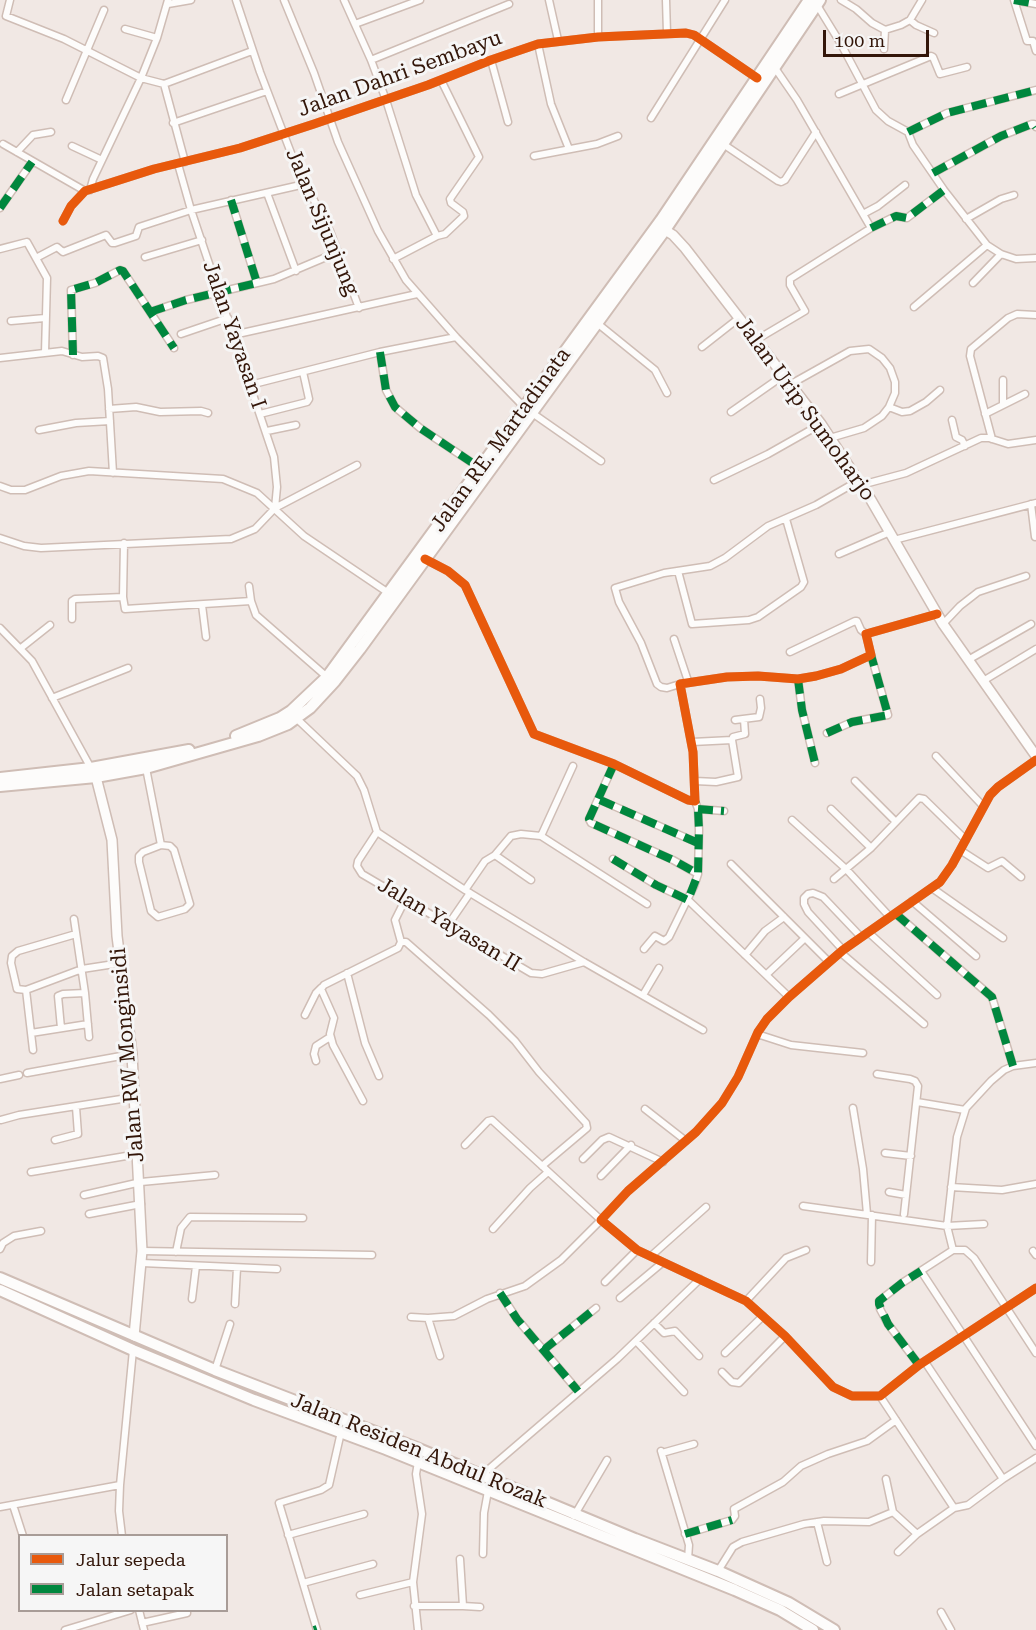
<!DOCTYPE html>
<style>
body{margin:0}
#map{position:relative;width:1036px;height:1630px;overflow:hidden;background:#f1e8e4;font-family:"Roboto Serif",serif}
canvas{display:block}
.legend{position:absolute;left:18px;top:1534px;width:210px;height:78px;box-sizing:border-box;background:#f6f6f6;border:2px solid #a89c97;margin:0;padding:8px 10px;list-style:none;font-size:18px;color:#331609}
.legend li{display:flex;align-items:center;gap:12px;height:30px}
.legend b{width:30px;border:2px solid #a89c97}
.scale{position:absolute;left:823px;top:30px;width:106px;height:27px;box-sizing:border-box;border:3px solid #331609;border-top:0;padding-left:8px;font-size:18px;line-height:21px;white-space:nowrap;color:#331609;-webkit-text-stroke:4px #f6f6f6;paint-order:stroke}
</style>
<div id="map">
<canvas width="1036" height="1630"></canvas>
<ul class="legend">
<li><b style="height:8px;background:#e8590c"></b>Jalur sepeda</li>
<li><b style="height:8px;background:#00873e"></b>Jalan setapak</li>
</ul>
<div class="scale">100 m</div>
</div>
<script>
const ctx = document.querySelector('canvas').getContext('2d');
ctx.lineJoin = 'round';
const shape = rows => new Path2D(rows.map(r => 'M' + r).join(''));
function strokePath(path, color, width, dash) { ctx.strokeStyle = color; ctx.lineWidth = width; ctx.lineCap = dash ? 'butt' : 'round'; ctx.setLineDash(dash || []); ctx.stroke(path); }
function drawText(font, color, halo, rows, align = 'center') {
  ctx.font = font + ' "Roboto Serif",serif'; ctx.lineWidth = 6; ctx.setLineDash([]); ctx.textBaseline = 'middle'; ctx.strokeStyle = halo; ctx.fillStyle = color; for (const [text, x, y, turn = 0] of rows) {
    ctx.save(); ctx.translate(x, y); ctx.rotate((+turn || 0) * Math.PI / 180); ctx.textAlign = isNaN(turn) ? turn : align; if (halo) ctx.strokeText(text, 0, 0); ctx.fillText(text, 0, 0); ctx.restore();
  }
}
const street = shape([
 [10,0,6,16,64,39,141,78,164,84],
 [236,0,260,72,296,166,330,231,359,308],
 [284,0,314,73,338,142,378,231,406,280,456,337,525,408,601,461],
 [344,0,371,60,386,100,416,195,437,236,393,259],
 [549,0,558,40],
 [598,0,598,37],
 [666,0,667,33],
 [841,0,856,9,872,23,885,30,901,25,910,20,922,0],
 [1014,0,1027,41,1033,41,1036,51],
 [1014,0,1036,4],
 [168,4,191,0],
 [817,5,841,44,876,110,888,121,908,132],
 [910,20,916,25,934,33],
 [355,24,420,0],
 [125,29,157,38],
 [538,44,551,104,569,149],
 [884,49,885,30],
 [371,60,509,4],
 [491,60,508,122],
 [839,94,931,56,933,57,940,74,967,67],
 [66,100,104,10],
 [651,118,725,0],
 [173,123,267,91],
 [908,132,913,145,944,190,987,245,1001,254,1016,259,1036,258],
 [908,132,947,113,1036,90],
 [3,144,85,191],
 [723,144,778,181,781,182,785,180,816,132],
 [72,146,102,160],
 [17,152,33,135,51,132],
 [534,156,597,144,618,136],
 [185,162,164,84,252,51],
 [933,173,1001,136,1032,124,1034,124,1036,127],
 [90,190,93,179,141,78,157,38,168,0],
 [267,193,296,271],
 [231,200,257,283],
 [0,208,32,162],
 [863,214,878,206,905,185],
 [966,219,1001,199,1014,195],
 [63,221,71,206,85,191,154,169,240,148,314,124,428,85,491,60,538,44,598,37,686,33,694,35,757,78],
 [871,228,896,216,907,218,944,190],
 [437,236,445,234,464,216,463,212,451,203,450,199,479,157,441,80],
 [0,249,27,242,47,278,45,353],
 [145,257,202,240],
 [36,258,57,247,63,252,106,235,112,243,115,243,136,236,139,227,191,210,305,184],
 [973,283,1001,254],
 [914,307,987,245],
 [150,312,186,300,274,279,338,252],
 [11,321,45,318],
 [597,323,655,370,667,393],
 [181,334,228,318],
 [233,335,417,294],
 [756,340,805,311,790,285,790,279,871,228,797,100,775,68],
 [702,347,739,318],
 [380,352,386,390,395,407,420,428,480,468],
 [73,355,71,290,95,283,120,270,123,271,174,348],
 [0,358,62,351,82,357,98,356,103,358,108,389,113,473],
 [1003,380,1003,404],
 [791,384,850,351,869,349,882,358,890,368,895,382,895,393,889,407,882,416,864,428,830,438],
 [250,385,380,352,456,337],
 [889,407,902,412,910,411,926,402,940,390],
 [109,409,136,407,160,412,201,411,208,413],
 [731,412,784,375],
 [260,414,307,402,309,399,303,372],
 [985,414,1025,394],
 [952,420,956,437,962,440,965,446],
 [39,430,76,423,110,421],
 [267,431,296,425],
 [992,439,970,356,971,349,1008,318,1017,314,1036,315],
 [714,480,768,454,821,424],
 [861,485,906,473,981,438,989,438,1008,444,1036,440],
 [0,486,11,490,25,490,61,476,89,471,223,479,257,493,304,536,390,594],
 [1031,504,1035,537],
 [275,508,357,465],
 [0,538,24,546,41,548,231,539,255,529,275,508,277,487,274,457,191,210,178,164],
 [894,540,1036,503],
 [124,543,123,597,125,609,251,601,249,586],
 [839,554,890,532],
 [425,559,448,571,465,585,534,734,614,764,688,800,695,801,693,752,680,684,727,677,758,676,798,679,816,676,841,669,871,655,866,634,937,614],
 [678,571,692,624,749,620,758,617,801,587,804,582,786,519],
 [251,601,256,615,327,677],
 [202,605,206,637],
 [72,619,72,601,75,599,123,597],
 [943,624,960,606,978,592,1026,576],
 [0,628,32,661,92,770],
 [674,639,688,681],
 [21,648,50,625],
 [790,652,855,621,857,621,861,630,866,634],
 [968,660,1031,624],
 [798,679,802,710,815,763],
 [983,681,1036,649],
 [680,684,667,688,661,687,657,684,641,643,619,602,615,588,664,573,710,566,725,558,768,526,816,505,858,481],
 [52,698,128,668],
 [295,717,357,776,364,790,377,832,465,890,584,962,703,1030],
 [735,720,759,717,761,708,760,699],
 [827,733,852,722,888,715,871,655],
 [692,742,732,740,733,737,745,734,744,719],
 [936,756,983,806],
 [1036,760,998,787,990,795,952,865,940,882,843,950,789,997,767,1019,758,1032,738,1077,722,1103,696,1132,628,1191,601,1220,637,1250,746,1301,785,1336,833,1387,852,1396,880,1396,919,1365,1036,1288],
 [614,764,589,819,591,823,673,860,698,874],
 [573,766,541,836,647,904],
 [146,768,161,845],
 [695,781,716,782,738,777,732,740],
 [855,781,896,822],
 [600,800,698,843],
 [698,809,724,811],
 [831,809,871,848],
 [792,820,846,869,890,917],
 [377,832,358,861,357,866,362,874,531,973,542,974,584,962],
 [161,845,170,846,174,850,190,904,185,909,158,917,151,911,139,862,139,856,143,852,161,845],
 [960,850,988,868,1002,861,1021,877],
 [495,855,531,880],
 [613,859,656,885,688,900,789,997],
 [731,864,829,962],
 [834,879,871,848,919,798,924,799,966,840],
 [932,888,1003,938],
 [465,890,485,861,495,855,511,836,521,834,541,836],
 [912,901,976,956],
 [896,914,992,997,1013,1066],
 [74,919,85,993,89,1037],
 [448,925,470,893],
 [868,932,937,995],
 [76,934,18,951,12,956,11,963,17,989,26,990,82,969,121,963],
 [401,942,406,942,489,1015,515,1041,539,1072,586,1123,587,1128,542,1166],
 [644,949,655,936,664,941,669,937,694,886,698,874,699,830,698,809,695,801],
 [843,950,808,912,804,904,804,898,808,894,813,893,823,897,861,937],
 [840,952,924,1024],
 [745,955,765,931,784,917],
 [347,973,365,1043,379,1076],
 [767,974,805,938],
 [26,990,33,1050],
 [643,995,659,968],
 [305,1015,316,993,321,988],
 [61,1028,58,996,63,994,85,993],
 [31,1033,88,1024],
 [757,1034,791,1045,863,1053],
 [316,1061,314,1054,316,1046,330,1037],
 [1036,1063,1013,1066,1004,1070,991,1081,966,1108,957,1137,947,1226,953,1250,965,1250,974,1258,1036,1353],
 [27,1073,132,1054],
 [877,1074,910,1079,915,1081,918,1086,904,1214],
 [0,1079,19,1075],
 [363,1101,333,1045,330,1034,334,1018,321,989,324,985,398,948,401,942,395,920,405,900],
 [917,1102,965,1110],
 [853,1108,863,1169,867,1214],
 [645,1109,686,1141],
 [1,1120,19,1115,134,1097],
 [55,1140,78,1134,76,1107],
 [885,1153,911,1156],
 [583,1159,602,1140,609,1137,663,1162],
 [31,1172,138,1154],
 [601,1176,631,1145],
 [951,1187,1002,1190,1036,1184],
 [889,1192,906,1195],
 [84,1195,141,1182,215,1175],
 [803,1206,947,1226,984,1224],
 [89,1214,141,1204],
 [493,1229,530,1188,548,1172],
 [0,1249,3,1243,14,1236,41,1231],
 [142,1251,372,1255],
 [1033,1251,1036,1255],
 [176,1252,181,1228,190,1217,303,1218],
 [651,1256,706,1207],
 [871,1262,872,1215],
 [142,1263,277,1269],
 [921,1271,1036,1446],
 [605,1282,637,1250],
 [500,1293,517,1319,578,1391],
 [620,1298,662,1263],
 [192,1299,196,1266],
 [746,1301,786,1258,806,1250],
 [235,1304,237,1268],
 [411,1317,428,1318,454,1316,487,1299,525,1286,561,1260,601,1220,492,1120,488,1121,465,1145],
 [428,1318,440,1356],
 [654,1323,664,1333,675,1331,699,1356],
 [636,1341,684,1392],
 [545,1352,546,1348,596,1308],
 [725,1353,763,1316],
 [925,1362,1003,1479],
 [919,1365,888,1324,880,1309,879,1301,902,1283,953,1250],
 [215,1370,230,1324],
 [722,1372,732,1382,739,1383,785,1336],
 [880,1396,954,1508],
 [661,1451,689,1545,688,1559],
 [662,1453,694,1444],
 [418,1462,416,1474,422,1514,413,1582,418,1630],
 [482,1475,617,1359,700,1279],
 [886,1479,893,1512],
 [13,1505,23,1536],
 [0,1507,120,1485],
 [574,1516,607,1460],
 [817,1522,827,1562],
 [685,1534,732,1520,735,1516,734,1509,783,1482,801,1466,828,1454,867,1441,896,1420],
 [288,1535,364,1514],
 [122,1536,119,1511,120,1485,133,1350],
 [898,1552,917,1534,954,1508,968,1505,1003,1479,1036,1458],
 [483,1554,484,1513,488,1491],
 [718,1571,733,1547,742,1542,804,1524,824,1521,869,1522,893,1512,917,1534],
 [303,1583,373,1564],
 [360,1595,413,1582],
 [414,1606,463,1606,460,1559],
 [463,1606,480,1607],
 [139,1610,144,1630],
 [941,1612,951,1630],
 [142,1623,187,1613],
 [65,1630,131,1610],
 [317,1630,279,1503,321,1490,329,1485,341,1432]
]);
const secondary = shape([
 [660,227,673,235,685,248,821,424,871,500,943,624,1036,756],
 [96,777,112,840,117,936,132,1054,142,1251,134,1336]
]);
const highway = shape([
 [236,736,280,718,291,711,327,677,661,220,809,0],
 [0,778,91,768,189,750],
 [0,786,96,777,146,768,258,736,288,724,310,708,335,681,360,649,665,230,820,0],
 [0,1278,215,1370,414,1447,635,1539,718,1571,789,1603,834,1630],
 [0,1290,133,1350,254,1400,386,1449,735,1590,780,1610,813,1630]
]);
strokePath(street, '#cfbdb5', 9);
strokePath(secondary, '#cfbdb5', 12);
strokePath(highway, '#cfbdb5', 14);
strokePath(street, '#fdfcfb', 6);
strokePath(secondary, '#fdfcfb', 9);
strokePath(highway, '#fdfcfb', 10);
strokePath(shape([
 [1014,0,1036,4],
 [908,132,947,113,1036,90],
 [933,173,1001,136,1032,124,1034,124,1036,127],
 [0,208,32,162],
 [871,228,896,216,907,218,944,190],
 [150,312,186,300,257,283,231,200],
 [380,352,386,390,395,407,420,428,480,468],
 [73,355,71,290,95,283,120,270,123,271,174,348],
 [798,679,802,710,815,763],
 [827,733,852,722,888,715,871,655],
 [614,764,589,819,591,823,673,860,698,874],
 [600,800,698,843],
 [698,809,724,811],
 [613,859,656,885,688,900,698,874,699,830,698,809,695,801],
 [896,914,992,997,1013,1066],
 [500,1293,517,1319,578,1391],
 [545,1352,546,1348,596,1308],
 [919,1365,888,1324,879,1304,879,1301,902,1283,921,1271],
 [685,1534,732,1520],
 [314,1630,317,1629]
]), '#00873e', 8, [15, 8]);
strokePath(shape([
 [63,221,71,206,85,191,154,169,240,148,314,124,428,85,491,60,538,44,598,37,686,33,694,35,757,78],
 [425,559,448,571,465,585,534,734,614,764,688,800,695,801,693,752,680,684,727,677,758,676,798,679,816,676,841,669,871,655,866,634,937,614],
 [1036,760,998,787,990,795,952,865,940,882,843,950,789,997,767,1019,758,1032,738,1077,722,1103,696,1132,628,1191,601,1220,637,1250,746,1301,785,1336,833,1387,852,1396,880,1396,919,1365,1036,1288]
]), '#e8590c', 9);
drawText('21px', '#331609', '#f6f6f6', [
 ["Jalan Dahri Sembayu",400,74,-20],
 ["Jalan Sijunjung",322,222,67],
 ["Jalan Yayasan I",234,335,71],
 ["Jalan Urip Sumoharjo",805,409,54],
 ["Jalan RE. Martadinata",501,440,-54],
 ["Jalan Yayasan II",449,925,31],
 ["Jalan RW Monginsidi",128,1055,-95],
 ["Jalan Residen Abdul Rozak",419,1451,22]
]);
</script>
